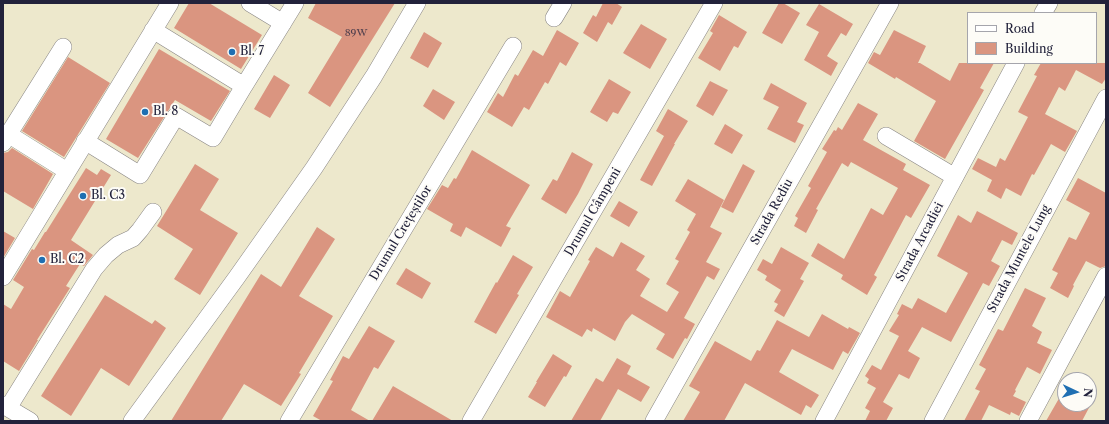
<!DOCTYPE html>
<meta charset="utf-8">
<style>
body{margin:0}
#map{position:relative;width:1109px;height:424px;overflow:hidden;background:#ede8cc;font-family:"Libre Caslon Text",serif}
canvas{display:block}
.frame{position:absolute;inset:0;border:4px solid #22223b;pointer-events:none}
.legend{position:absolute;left:967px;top:12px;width:130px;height:52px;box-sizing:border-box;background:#fdfcf7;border:1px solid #a5a5ac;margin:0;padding:5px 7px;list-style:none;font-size:12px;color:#22223b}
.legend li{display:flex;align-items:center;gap:8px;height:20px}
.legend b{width:20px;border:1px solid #a5a5ac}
.north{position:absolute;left:1057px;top:372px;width:40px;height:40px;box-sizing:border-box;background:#fdfcf7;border:1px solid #a5a5ac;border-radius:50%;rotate:94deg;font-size:11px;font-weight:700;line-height:16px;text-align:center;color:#22223b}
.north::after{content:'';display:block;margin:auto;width:14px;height:18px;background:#1f6fb2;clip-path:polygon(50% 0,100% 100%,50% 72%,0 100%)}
</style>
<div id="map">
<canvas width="1109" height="424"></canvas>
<div class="frame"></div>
<ul class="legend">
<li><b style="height:5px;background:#fff"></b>Road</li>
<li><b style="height:11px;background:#da9580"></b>Building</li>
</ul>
<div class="north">N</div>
</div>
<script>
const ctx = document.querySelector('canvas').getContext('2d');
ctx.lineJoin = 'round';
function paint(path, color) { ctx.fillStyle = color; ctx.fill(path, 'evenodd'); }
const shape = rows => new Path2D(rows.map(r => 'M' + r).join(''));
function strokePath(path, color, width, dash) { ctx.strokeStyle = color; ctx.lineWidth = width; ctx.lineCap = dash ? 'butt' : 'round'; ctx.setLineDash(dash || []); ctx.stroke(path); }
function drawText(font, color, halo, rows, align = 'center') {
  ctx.font = font + ' "Libre Caslon Text",serif'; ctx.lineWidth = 4; ctx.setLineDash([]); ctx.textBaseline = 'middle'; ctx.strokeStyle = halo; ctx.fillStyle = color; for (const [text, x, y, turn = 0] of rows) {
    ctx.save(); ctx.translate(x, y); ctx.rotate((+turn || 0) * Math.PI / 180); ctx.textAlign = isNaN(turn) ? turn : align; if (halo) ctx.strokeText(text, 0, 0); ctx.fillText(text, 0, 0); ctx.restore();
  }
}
paint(shape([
 [189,3,209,3,262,35,241,69,174,28],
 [316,3,395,3,330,107,308,93,342,37,308,18],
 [603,3,616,3,622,7,612,25,608,22,597,42,583,33,593,15,596,17],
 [779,3,783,3,800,13,782,44,762,33],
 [819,4,853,24,846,36,841,33,827,56,838,63,831,76,804,60,819,32,806,25],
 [719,15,747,32,738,48,734,46,720,71,698,58,713,33,710,31],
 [641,24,667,39,650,69,623,53],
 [557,30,579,43,566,66,560,62,548,84,545,82,529,110,524,107,512,127,487,112,498,93,503,97,515,74,518,76,533,50,543,56],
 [894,30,926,46,918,63,920,63,950,81,959,63,994,63,980,88,984,90,945,159,914,141,936,101,896,77,895,79,868,63,874,52,880,55],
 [424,32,442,43,428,68,410,58],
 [159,49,230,91,211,121,175,100,138,158,106,139],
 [68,57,110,83,64,157,22,131],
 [1041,63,1106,63,1106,78,1102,84,1076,70,1065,91,1059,87,1045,114,1077,131,1065,152,1051,144,1034,175,1032,174,1021,196,1006,188,1001,199,987,191,992,180,972,169,978,158,996,167,1000,158,1005,161,1028,117,1018,112,1037,76,1034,75],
 [274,75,290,85,270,118,254,109],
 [609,79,631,92,618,114,613,112,607,122,590,112],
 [710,81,728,90,713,116,696,106],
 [771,83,807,103,797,122,804,125,795,143,767,129,779,107,763,99],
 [433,89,455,102,444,120,423,106],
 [858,103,878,114,863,140,906,164,903,170,930,185,911,218,906,215,874,275,877,277,867,295,841,279,843,275,811,256,818,243,844,259,871,208,883,215,898,188,851,162,848,167,842,163,816,209,818,210,806,233,794,226,798,218,795,216,811,188,808,186,827,152,822,149,834,130,836,131,838,127,842,130],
 [668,109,688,121,674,144,675,144,652,186,640,180,664,136,656,131],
 [725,124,743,135,732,154,714,144],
 [12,148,53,174,33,209,3,191,3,153,8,152],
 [472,150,530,185,506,226,511,228,501,247,466,227,461,237,450,231,453,224,427,209,442,185,448,188,454,178,456,179],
 [572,152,593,164,578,194,566,214,541,199,553,179,557,181],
 [195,164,219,179,200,210,238,233,200,295,174,279,193,249,157,226],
 [743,164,755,171,733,213,721,207],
 [86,168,97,175,101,169,111,175,71,240,93,255,84,266,80,264,66,286,70,288,37,340,38,340,19,371,3,361,3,304,11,309,24,287,13,280,32,249,34,250,45,232,46,232],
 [1078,178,1106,193,1106,266,1100,268,1086,261,1073,285,1074,286,1068,298,1050,288,1058,273,1052,270,1069,237,1076,240,1090,213,1066,200],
 [688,179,724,200,710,227,722,233,706,262,720,269,714,280,707,276,684,318,695,324,687,339,685,338,673,359,656,349,665,334,632,314,625,322,615,341,593,328,592,332,587,329,582,337,546,317,560,291,570,297,590,261,588,260,596,247,613,257,621,242,645,256,636,270,650,279,640,296,667,312,679,292,666,284,679,261,675,259,690,232,687,230,696,214,675,201],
 [619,201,638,212,629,227,610,216],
 [977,211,1018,233,1012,245,1002,240,991,261,1000,266,989,286,983,283,951,342,922,327,908,351,920,358,909,379,899,374,883,402,893,408,886,421,865,421,870,411,865,408,876,388,867,383,869,379,865,376,872,365,881,370,899,336,889,331,899,315,897,314,902,304,912,309,918,298,946,313,968,273,937,256,958,215,971,223],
 [317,227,335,239,299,296,333,316,299,373,301,374,281,406,244,384,221,421,171,421,261,274,281,287],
 [3,231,15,238,3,258],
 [781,247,809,263,800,279,804,281,784,317,774,311,778,304,774,302,781,290,765,280,767,276,757,270,763,259,772,264],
 [513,255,533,267,517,294,519,295,496,334,474,322,496,282,497,283],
 [406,268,431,283,422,299,396,284],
 [1025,288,1046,298,1032,326,1042,332,1037,343,1052,350,1040,374,1027,367,1015,390,1016,391,1013,396,1026,402,1019,416,1011,412,1010,415,989,405,981,421,964,421,980,391,975,389,986,369,979,365,998,329,1003,331],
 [105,295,152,324,155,320,166,328,129,386,101,368,71,416,41,396],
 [822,314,848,329,849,327,860,333,848,354,843,351,833,370,792,349,779,372,819,395,811,408,806,405,801,415,745,383,724,421,683,421,700,392,689,386,715,341,751,361,757,350,760,351,777,320,809,337],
 [369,326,395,341,378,369,374,367,351,410,370,421,322,421,313,416,333,381,330,380,343,356,349,359],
 [553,354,572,366,566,377,564,376,545,407,528,397,537,382,536,382],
 [617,358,631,366,627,374,650,387,641,402,618,389,600,421,571,421,596,378,603,382],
 [393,386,453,421,372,421],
 [1065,388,1065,404,1091,404,1082,421,1046,421]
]), '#da9580');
const minor = shape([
 [250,3,283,23],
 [1043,13,1049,3],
 [554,18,563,3],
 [153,30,244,86,295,3],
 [8,134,67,171],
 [886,136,955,177],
 [85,141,140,175,176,116,213,138,244,86],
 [3,143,63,47],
 [3,277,170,3],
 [3,405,30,421],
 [8,408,94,269,106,255,118,245,133,238,140,230,153,212],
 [132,421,237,277,314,168,374,76,417,3],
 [289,421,513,46],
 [471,421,714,3],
 [654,421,890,3],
 [824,421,1016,63],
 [933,421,1106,98],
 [1028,421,1106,276]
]);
strokePath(minor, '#888584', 18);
strokePath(minor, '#fff', 17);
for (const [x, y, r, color] of [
 [232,52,4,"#1f6fb2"],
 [145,112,4,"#1f6fb2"],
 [83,196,4,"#1f6fb2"],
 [42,260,4,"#1f6fb2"]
]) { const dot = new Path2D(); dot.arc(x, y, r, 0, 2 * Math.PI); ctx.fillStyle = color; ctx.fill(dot); strokePath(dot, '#fdfcf7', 1.5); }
drawText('10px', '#503f4c', null, [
 ["89W",356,33]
]);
drawText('12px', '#22223b', '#fdfcf7', [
 ["Bl. 7",240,52],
 ["Bl. 8",153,112],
 ["Bl. C3",91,196],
 ["Bl. C2",50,260]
], 'left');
drawText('12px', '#22223b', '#fdfcf7', [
 ["Drumul Câmpeni",593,212,-60],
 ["Strada Rediu",772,212,-61],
 ["Drumul Crețeștilor",401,233,-59],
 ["Strada Arcadiei",920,242,-62],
 ["Strada Muntele Lung",1019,259,-62]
]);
</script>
